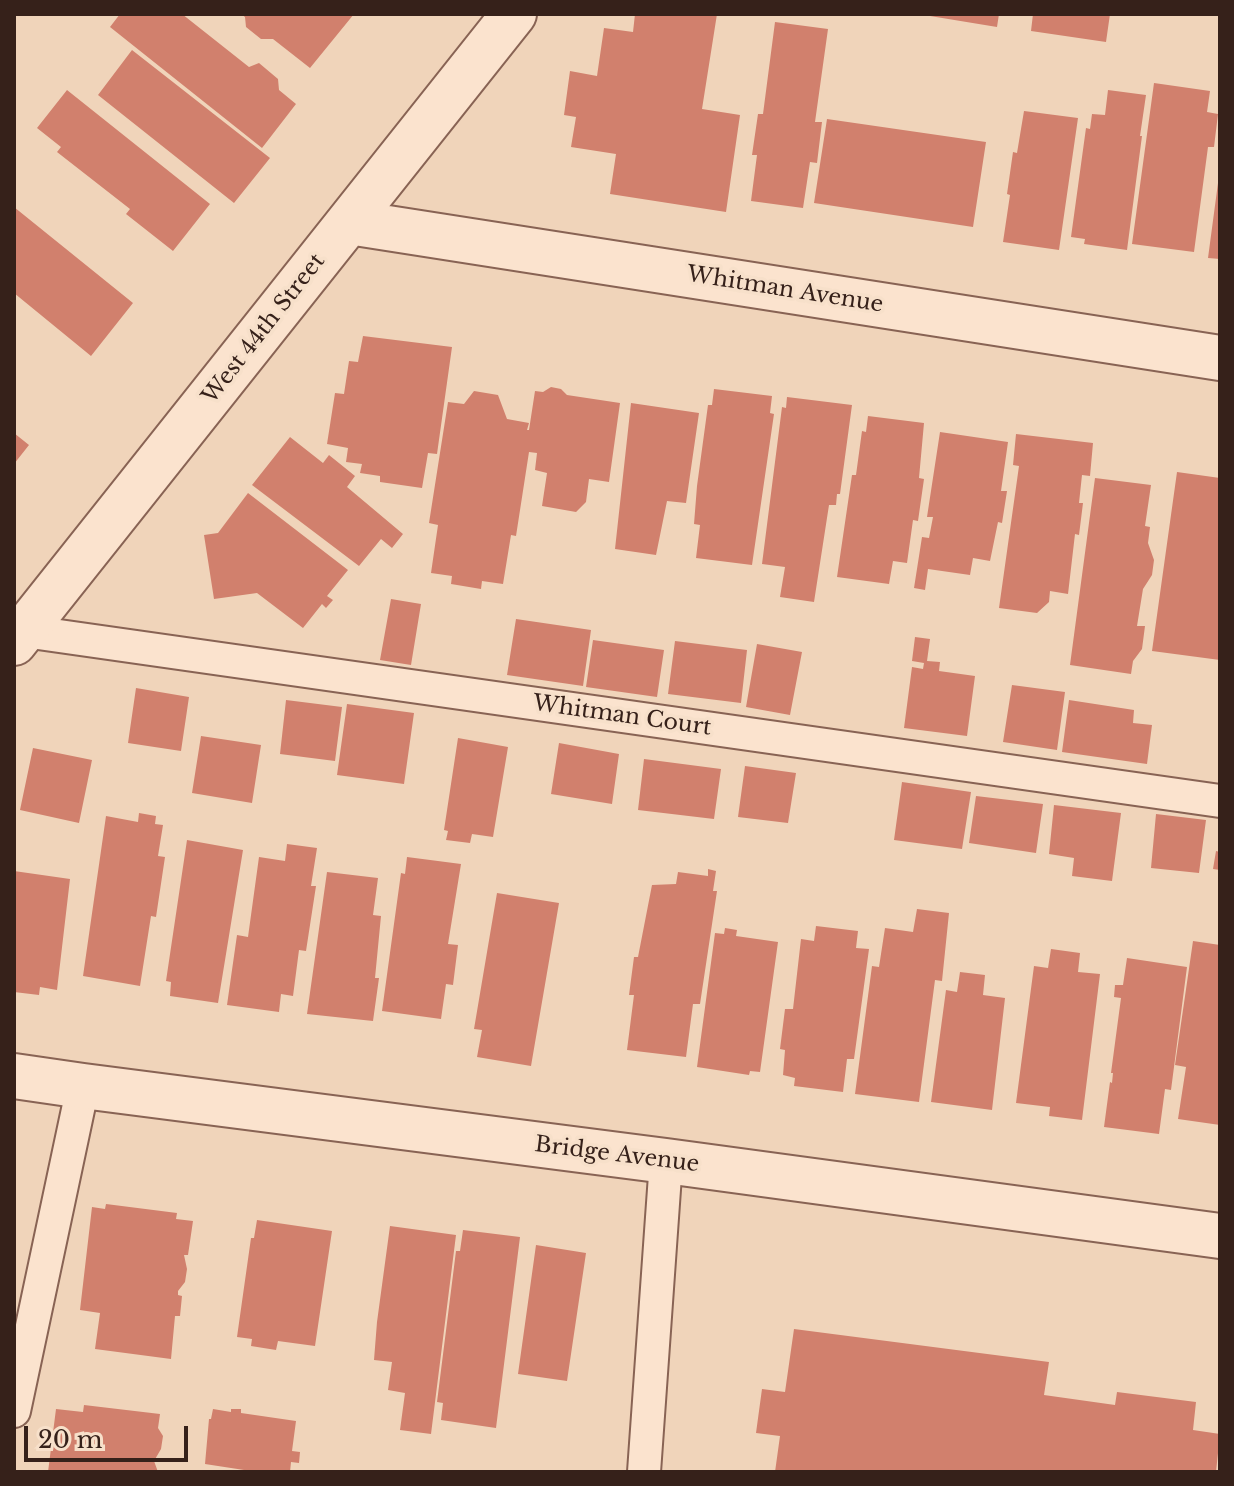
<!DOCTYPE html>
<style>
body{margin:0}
#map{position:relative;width:1234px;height:1486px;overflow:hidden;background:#f0d4ba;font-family:"Libre Baskerville",serif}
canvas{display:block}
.frame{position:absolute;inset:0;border:16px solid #36211a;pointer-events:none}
.scale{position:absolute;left:24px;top:1426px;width:164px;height:36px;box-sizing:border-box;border:4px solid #36211a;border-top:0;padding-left:10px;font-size:24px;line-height:28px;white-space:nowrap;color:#36211a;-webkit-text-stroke:6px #f7e0ca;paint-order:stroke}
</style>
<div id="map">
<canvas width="1234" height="1486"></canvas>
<div class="frame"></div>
<div class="scale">20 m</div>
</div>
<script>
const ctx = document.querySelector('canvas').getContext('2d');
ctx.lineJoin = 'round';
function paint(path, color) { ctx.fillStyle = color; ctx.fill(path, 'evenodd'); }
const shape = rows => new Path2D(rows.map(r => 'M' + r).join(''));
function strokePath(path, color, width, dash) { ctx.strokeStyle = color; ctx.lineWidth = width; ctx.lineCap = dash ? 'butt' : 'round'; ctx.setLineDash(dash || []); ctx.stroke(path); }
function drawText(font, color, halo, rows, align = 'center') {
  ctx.font = font + ' "Libre Baskerville",serif'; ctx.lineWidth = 7; ctx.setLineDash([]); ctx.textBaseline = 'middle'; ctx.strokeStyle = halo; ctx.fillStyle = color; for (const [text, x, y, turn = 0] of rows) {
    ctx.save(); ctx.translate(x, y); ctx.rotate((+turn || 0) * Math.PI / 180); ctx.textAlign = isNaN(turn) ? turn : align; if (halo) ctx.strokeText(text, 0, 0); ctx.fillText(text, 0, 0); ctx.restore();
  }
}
paint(shape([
 [120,14,182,14,249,67,259,63,278,79,279,90,296,104,262,148,110,27],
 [241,14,354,14,310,68,273,39,261,39,246,27,245,17],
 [635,14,717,14,702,109,740,115,726,212,610,194,616,154,571,147,576,117,564,115,570,71,597,76,604,28,633,32],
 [930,14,999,14,997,27,930,16],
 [1033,14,1110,14,1106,42,1031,31],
 [775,22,828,29,815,122,822,122,817,163,810,162,803,208,751,201,757,155,752,155,758,114,763,114],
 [132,50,270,158,234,203,98,95],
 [1154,83,1210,91,1207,112,1218,114,1214,147,1208,147,1194,252,1132,244],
 [67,90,210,204,173,251,126,214,130,209,57,152,61,147,37,128],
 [1108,90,1146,95,1140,136,1142,136,1127,250,1084,244,1085,239,1071,237,1086,128,1090,129,1092,114,1105,115],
 [1024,111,1078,118,1059,250,1003,242,1010,195,1007,194,1013,152,1017,153],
 [827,119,986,142,973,227,814,203],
 [1218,183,1220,183,1220,259,1208,258],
 [14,207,133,303,91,356,14,293],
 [363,336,452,347,437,454,428,453,422,488,380,482,380,476,360,473,362,464,346,462,348,448,327,444,335,393,344,394,349,361,358,362],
 [551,387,561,389,567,395,620,403,609,482,589,479,586,502,576,512,542,506,547,473,535,470,537,453,529,452,516,536,511,535,503,584,482,581,481,589,451,584,452,576,431,573,438,525,429,523,448,402,464,404,474,391,498,395,507,419,529,423,527,430,529,430,535,391,543,392],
 [714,389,772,396,770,413,774,414,752,565,696,558,700,525,694,524,697,486,708,405,712,405],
 [787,397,852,405,840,494,837,494,836,505,829,505,814,602,780,597,785,567,762,564,782,407,786,408],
 [631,403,699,413,686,503,667,501,656,555,615,549],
 [868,416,924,423,919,478,924,479,918,521,913,520,907,563,893,561,889,584,837,577,852,475,856,475,862,431,866,432],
 [940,432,1008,442,1001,491,1007,491,1002,523,998,522,990,561,973,558,970,575,928,569,925,590,914,588,922,537,929,538,933,517,927,517],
 [14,433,29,445,14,464],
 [1016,434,1093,443,1090,476,1082,475,1079,503,1083,503,1079,535,1075,534,1068,594,1050,591,1049,602,1037,613,999,608,1019,466,1013,465],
 [290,437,323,463,329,455,355,476,347,487,403,534,392,548,381,539,359,566,252,485],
 [1177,472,1220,478,1220,660,1152,651],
 [1095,478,1151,485,1145,526,1150,527,1148,543,1154,560,1152,575,1143,589,1137,626,1145,626,1142,649,1133,661,1131,674,1070,665],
 [248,493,348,570,327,596,333,600,326,608,322,604,303,628,257,593,214,599,204,535,218,533],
 [391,599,421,604,411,665,380,660],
 [516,619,591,630,583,686,507,675],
 [915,637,930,639,927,661,940,662,939,671,975,676,967,736,904,728,912,667,923,669,924,663,912,661],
 [593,640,664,650,657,697,586,687],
 [675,641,747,650,741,703,668,694],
 [757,644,802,652,790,715,746,707],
 [1012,685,1065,692,1057,750,1003,742],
 [136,688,189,697,181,751,128,743],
 [286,700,342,707,335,761,280,754],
 [1069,700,1134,710,1133,723,1152,725,1147,764,1062,752],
 [347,704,414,713,404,784,337,775],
 [201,736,261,745,252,803,192,793],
 [458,738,508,747,493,837,472,834,470,843,446,840,448,831,444,830],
 [559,743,619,754,612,804,551,794],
 [33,748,92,760,79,823,20,810],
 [644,759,721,769,714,819,638,810],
 [745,766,796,773,788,823,738,817],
 [902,782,971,792,962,849,894,840],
 [976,796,1043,804,1036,853,969,843],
 [1054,805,1121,813,1112,881,1072,876,1074,858,1049,854],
 [139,813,156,816,155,824,163,825,158,856,165,857,156,917,151,916,140,986,83,976,106,816,138,822],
 [1156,814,1206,820,1199,873,1151,868],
 [187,840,243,850,218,1003,170,996,171,982,166,981],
 [287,844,317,848,311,886,316,886,306,951,299,950,293,996,281,994,279,1012,227,1005,237,935,248,937,259,857,285,861],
 [1216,851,1220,852,1220,870,1213,869],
 [407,857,461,864,448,944,458,945,453,985,446,984,441,1019,382,1011,401,873,405,874],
 [708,869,716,871,713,891,717,891,700,1004,693,1004,686,1057,627,1050,634,995,629,995,634,957,638,957,652,885,676,884,678,872,708,876],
 [14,871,70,879,57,990,40,987,39,995,14,992],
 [327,872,378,878,373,915,381,916,375,978,379,978,373,1021,307,1014],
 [497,893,559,903,531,1066,477,1057,482,1030,474,1029],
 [917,909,949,913,942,981,935,980,919,1102,855,1094,872,966,879,967,885,928,913,932],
 [816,926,858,931,856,948,869,949,854,1059,847,1059,843,1092,794,1086,795,1078,783,1075,785,1050,780,1049,785,1009,793,1009,801,939,814,941],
 [725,928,737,930,736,936,778,942,760,1072,750,1071,749,1075,697,1067,715,933,724,934],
 [1193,941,1220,945,1220,1125,1178,1119,1186,1067,1175,1065],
 [1051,949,1080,953,1078,972,1100,974,1082,1120,1049,1116,1050,1107,1016,1103,1034,966,1048,968],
 [1127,958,1187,967,1171,1090,1165,1089,1159,1134,1104,1127,1110,1082,1112,1083,1113,1073,1111,1073,1121,998,1114,997,1115,985,1123,985],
 [960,972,985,975,983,995,1005,998,992,1110,931,1102,946,990,957,992],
 [106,1204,177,1213,176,1219,193,1221,188,1255,184,1255,187,1269,185,1282,178,1291,178,1295,182,1296,180,1316,175,1316,171,1359,95,1349,100,1313,80,1310,92,1207,105,1209],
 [257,1220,332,1231,315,1346,278,1341,276,1350,251,1346,252,1339,237,1337,251,1238,254,1238],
 [390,1226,456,1235,431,1434,400,1430,405,1393,388,1390,392,1362,374,1360,377,1322],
 [463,1230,520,1237,496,1428,441,1420,443,1403,437,1402,456,1251,460,1251],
 [536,1245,586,1253,567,1381,518,1374],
 [794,1329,1049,1362,1044,1395,1115,1405,1117,1392,1196,1402,1193,1430,1220,1434,1216,1472,775,1472,780,1436,756,1433,762,1389,785,1392],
 [84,1405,160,1414,158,1428,163,1436,161,1449,154,1461,158,1472,48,1472,56,1409,83,1412],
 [213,1409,231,1412,231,1409,241,1409,241,1413,296,1421,292,1451,300,1452,299,1463,291,1462,290,1472,257,1472,205,1464,209,1419,211,1419]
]), '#d1806d');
const lane = shape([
 [24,631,1220,801],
 [14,1411,83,1086],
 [644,1472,666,1161]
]);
const street = shape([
 [349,222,1220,358],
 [14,643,514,14],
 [14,1076,83,1086,666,1161,1220,1236]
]);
strokePath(lane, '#886354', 36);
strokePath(street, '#886354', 48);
strokePath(lane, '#fbe3ce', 32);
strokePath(street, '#fbe3ce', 44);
drawText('22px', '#36211a', '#f7e0ca', [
 ["Whitman Avenue",785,290,9],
 ["West 44th Street",264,329,-52],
 ["Whitman Court",622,716,8],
 ["Bridge Avenue",617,1155,7]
]);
</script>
